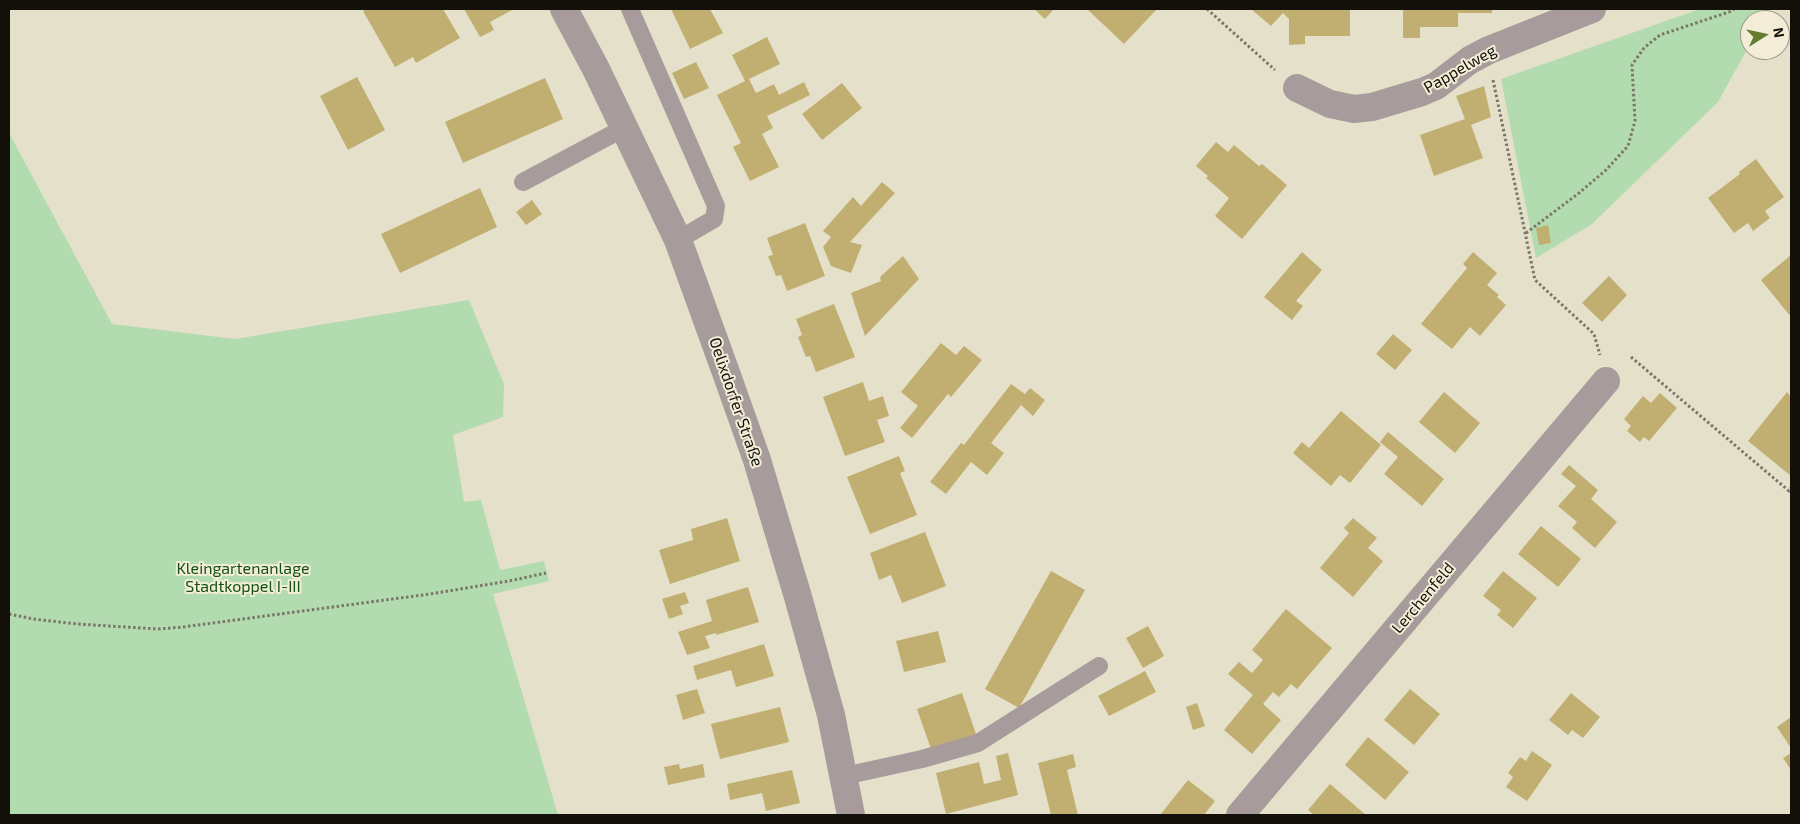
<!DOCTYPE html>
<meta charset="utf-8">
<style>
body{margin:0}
#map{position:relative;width:1800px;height:824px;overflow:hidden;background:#e5e0ca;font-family:"Exo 2",sans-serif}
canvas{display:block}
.frame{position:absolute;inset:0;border:10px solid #121009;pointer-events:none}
.north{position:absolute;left:1740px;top:10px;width:50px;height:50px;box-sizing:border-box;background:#f3edd7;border:1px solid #999585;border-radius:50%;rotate:80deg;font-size:14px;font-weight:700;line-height:20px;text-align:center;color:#121009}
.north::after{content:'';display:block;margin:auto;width:18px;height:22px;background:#647c2e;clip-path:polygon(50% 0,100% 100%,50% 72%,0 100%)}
</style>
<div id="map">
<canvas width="1800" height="824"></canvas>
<div class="frame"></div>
<div class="north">N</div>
</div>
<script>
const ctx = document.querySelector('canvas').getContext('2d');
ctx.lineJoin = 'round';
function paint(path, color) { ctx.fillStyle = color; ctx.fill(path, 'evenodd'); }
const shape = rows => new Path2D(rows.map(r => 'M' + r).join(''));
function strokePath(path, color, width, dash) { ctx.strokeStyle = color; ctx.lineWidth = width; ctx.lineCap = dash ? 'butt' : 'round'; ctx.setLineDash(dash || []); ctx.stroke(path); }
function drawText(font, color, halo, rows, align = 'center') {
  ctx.font = font + ' "Exo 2",sans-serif'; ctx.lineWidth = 4; ctx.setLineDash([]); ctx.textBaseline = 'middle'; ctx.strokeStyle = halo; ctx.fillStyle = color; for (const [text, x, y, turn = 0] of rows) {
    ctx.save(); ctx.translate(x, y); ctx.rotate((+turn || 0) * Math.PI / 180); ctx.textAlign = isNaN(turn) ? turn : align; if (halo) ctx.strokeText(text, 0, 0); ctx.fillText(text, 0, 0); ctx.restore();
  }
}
paint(shape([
 [1700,9,1762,9,1763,20,1750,20,1750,44,1718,102,1592,224,1536,258,1501,79],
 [9,133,112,324,235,339,469,300,504,384,503,417,453,435,464,502,481,500,500,570,544,561,549,581,493,594,558,815,9,815]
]), '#b2dcaf');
paint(shape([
 [368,9,443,9,460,38,416,63,413,57,395,67,363,11],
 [464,9,514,9,490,22,494,30,480,37],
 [671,9,710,9,723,33,690,49],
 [1034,9,1054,9,1045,19],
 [1087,9,1157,9,1124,44],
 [1251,9,1350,9,1350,36,1305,36,1305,44,1289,45,1289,19,1283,13,1271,26],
 [1403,9,1492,9,1492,13,1458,13,1458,27,1420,27,1420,38,1403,38],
 [767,37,780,64,749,79,756,93,774,84,779,95,804,82,810,95,767,116,773,128,762,134,779,167,750,181,733,147,741,143,717,95,745,81,732,55],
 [696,62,709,88,684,99,672,73],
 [357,77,385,130,348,150,320,96],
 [545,78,563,119,463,163,445,122],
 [842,83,862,108,822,140,802,114],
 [1484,86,1491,117,1471,125,1483,158,1434,176,1420,135,1465,119,1456,96],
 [1216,142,1228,152,1234,145,1259,166,1262,164,1287,185,1242,239,1215,216,1229,198,1206,178,1208,176,1196,166],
 [1756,159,1784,197,1765,211,1770,218,1753,231,1748,223,1734,233,1708,198,1740,174,1739,172],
 [882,182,895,193,850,242,862,245,851,273,831,266,823,247,831,237,823,231,853,197,861,206],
 [480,188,497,227,400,273,381,234],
 [532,200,542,214,526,225,516,212],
 [805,223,825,276,787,291,781,275,776,276,768,256,773,255,767,238],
 [1548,225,1551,243,1539,245,1536,228],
 [1302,252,1322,270,1296,301,1303,306,1292,320,1264,297],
 [1473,252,1497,273,1487,285,1499,295,1497,297,1506,305,1480,336,1470,327,1452,349,1421,324,1467,268,1463,264],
 [1791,255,1791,317,1761,280],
 [903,256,919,279,865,336,851,293,881,281,880,277],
 [1609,276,1627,295,1602,322,1582,303],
 [834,304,855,357,816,372,810,356,806,357,798,337,802,335,796,319],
 [1393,334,1412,350,1395,370,1376,354],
 [941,343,956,355,964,346,982,360,951,397,948,394,912,438,900,428,918,406,901,392],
 [863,382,869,401,883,396,889,416,877,420,885,442,845,456,823,397],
 [1011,384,1025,394,1030,388,1045,400,1033,416,1021,405,991,443,1004,453,987,475,971,462,946,494,930,482,961,443,964,445],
 [1444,392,1480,423,1455,453,1419,422],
 [1787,392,1791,397,1791,476,1748,441],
 [1660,393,1677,408,1649,441,1644,437,1640,442,1627,431,1631,426,1624,419,1643,396,1651,403],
 [1341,411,1381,445,1350,483,1340,475,1331,486,1293,453,1302,442,1309,448],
 [1388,432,1444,479,1422,506,1384,474,1398,457,1380,442],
 [899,456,905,471,900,473,917,515,870,534,847,477],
 [1569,465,1598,490,1591,499,1617,522,1595,548,1572,528,1577,522,1558,506,1576,486,1561,474],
 [727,518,740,561,670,584,659,550,693,540,691,529],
 [1353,518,1377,538,1368,548,1383,561,1353,597,1320,568,1349,533,1344,528],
 [1541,526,1581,559,1558,587,1518,554],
 [925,532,946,586,902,603,891,575,879,580,870,553],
 [1051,571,1085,590,1019,708,985,689],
 [1503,571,1537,598,1513,628,1497,615,1501,610,1483,596],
 [748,587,759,622,716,635,716,633,705,636,710,648,687,655,678,632,712,621,706,600],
 [685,592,689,603,680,606,683,614,669,619,662,599],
 [1286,609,1332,648,1297,689,1291,684,1279,697,1273,692,1263,704,1281,720,1252,754,1224,730,1253,695,1228,674,1239,662,1252,673,1263,660,1252,650],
 [1148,626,1164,656,1143,668,1126,638],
 [938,631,946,662,904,672,896,641],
 [764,644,774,676,736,687,731,670,697,680,693,666],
 [1145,671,1156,692,1109,716,1098,696],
 [697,689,705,713,683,720,676,695],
 [1410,689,1440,714,1414,745,1384,720],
 [962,693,977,737,932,752,917,709],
 [1571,693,1600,717,1583,738,1572,730,1568,735,1549,720],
 [1197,703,1205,726,1193,730,1186,707],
 [780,707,789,742,720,759,711,724],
 [1791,717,1791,748,1777,727],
 [1368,737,1409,772,1385,800,1345,765],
 [1532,751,1552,765,1527,801,1506,787,1513,777,1508,773,1520,757,1526,761],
 [1008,753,1018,795,946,814,936,773,979,762,984,784,1001,780,996,756],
 [1791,753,1791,770,1783,758],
 [1073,754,1076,767,1067,770,1078,815,1051,815,1038,763],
 [679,764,680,769,703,764,705,777,668,785,664,767],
 [792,770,800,803,766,811,762,793,730,800,727,784],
 [1188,780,1215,801,1204,815,1160,815],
 [1330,784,1366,815,1314,815,1308,810]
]), '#c0af71');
strokePath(shape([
 [1207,9,1275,70],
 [1493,80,1535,280,1594,334,1600,355],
 [1526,233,1579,193,1606,170,1628,146,1635,121,1632,65,1644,48,1660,35,1732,11,1734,9],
 [1631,357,1789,491,1791,488],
 [9,614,33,619,77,624,158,629,183,627,430,594,509,581,546,573]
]), '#7a7668', 3, [2.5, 2.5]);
strokePath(shape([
 [630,9,716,206,714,219,678,240],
 [523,182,624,128],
 [844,776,922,759,978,743,1099,666]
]), '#a79c9b', 18);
strokePath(shape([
 [1297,88,1330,104,1354,109,1372,107,1422,92,1436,86,1470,60,1489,50,1592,9],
 [1240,815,1606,381]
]), '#a79c9b', 28);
strokePath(shape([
 [564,9,596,69,678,240,729,381,757,460,798,597,831,715,851,815]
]), '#a79c9b', 28);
drawText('16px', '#121009', '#f3edd7', [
 ["Pappelweg",1460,69,-30],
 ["Oelixdorfer Straße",736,402,71],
 ["Lerchenfeld",1423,598,-50]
]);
drawText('16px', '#135314', '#f3edd7', [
 ["Kleingartenanlage",243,569],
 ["Stadtkoppel I-III",243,587]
]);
</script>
